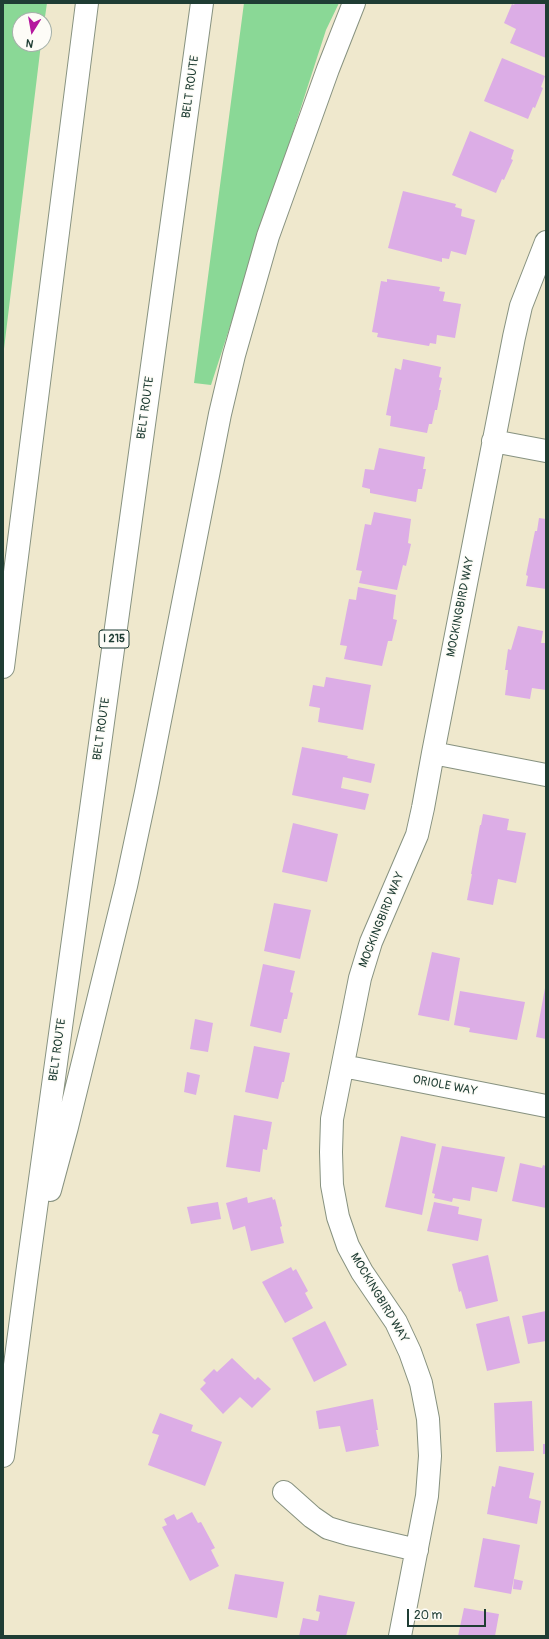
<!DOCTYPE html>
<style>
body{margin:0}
#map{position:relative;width:549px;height:1639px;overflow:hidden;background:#efe8cd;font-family:Pangolin,sans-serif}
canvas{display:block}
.frame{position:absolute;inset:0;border:4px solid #1f3d34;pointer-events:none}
.north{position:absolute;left:12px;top:12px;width:40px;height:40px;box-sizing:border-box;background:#fdfcf7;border:1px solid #a4b0a9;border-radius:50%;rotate:191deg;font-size:11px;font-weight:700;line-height:16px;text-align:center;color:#1f3d34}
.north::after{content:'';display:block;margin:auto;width:14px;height:18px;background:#b5179e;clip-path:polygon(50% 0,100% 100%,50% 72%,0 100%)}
.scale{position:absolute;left:407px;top:1609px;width:79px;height:18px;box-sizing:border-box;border:2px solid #1f3d34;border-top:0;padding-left:5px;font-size:12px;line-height:14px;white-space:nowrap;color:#1f3d34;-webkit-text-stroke:3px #fdfcf7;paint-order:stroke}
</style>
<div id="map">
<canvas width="549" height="1639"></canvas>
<div class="frame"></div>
<div class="north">N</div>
<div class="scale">20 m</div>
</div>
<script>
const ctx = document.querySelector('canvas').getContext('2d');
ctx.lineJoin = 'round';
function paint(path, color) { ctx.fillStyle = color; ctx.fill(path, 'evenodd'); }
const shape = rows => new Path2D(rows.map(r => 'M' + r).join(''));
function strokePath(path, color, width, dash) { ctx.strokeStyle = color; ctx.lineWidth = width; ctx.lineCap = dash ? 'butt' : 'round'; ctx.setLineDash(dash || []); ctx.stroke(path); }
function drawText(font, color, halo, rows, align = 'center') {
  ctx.font = font + ' Pangolin,sans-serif'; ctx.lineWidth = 3; ctx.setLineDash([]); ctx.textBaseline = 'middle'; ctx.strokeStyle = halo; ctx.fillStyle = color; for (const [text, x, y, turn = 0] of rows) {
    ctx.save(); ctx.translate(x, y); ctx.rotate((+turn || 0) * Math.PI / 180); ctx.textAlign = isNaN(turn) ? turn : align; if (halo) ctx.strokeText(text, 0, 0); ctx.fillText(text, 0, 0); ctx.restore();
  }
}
paint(shape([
 [3,3,47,3,44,24,44,20,20,20,20,44,41,44,3,357],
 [244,3,339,3,326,30,211,385,194,383]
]), '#8ad896');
paint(shape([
 [515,3,546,3,546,58,510,43,516,29,504,23,512,4,514,5],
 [502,58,545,76,541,87,543,88,535,108,533,107,528,119,484,101],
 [470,131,514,150,511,159,513,160,504,180,502,179,496,193,452,175],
 [403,191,456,204,455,207,462,209,461,216,475,220,466,255,451,251,449,259,442,258,442,262,388,248],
 [387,279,440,287,439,291,445,292,443,301,461,304,455,338,437,335,436,344,430,343,429,346,377,337,378,333,372,332,381,281,387,282],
 [403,359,441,367,439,377,442,378,439,390,441,390,437,410,435,410,432,424,429,424,427,433,390,426,391,416,386,415,395,368,401,370],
 [379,448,425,457,423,469,426,469,422,489,418,489,416,502,370,493,370,489,362,487,365,469,374,470],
 [374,512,411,519,408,543,411,544,406,566,403,565,397,590,359,583,362,571,356,570,365,524,371,525],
 [539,518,546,519,546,589,526,586,528,576,526,575,535,531,537,531],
 [358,587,396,595,393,619,397,620,392,641,388,641,382,666,344,659,347,646,340,645,349,599,356,600],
 [518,626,543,631,541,643,546,643,546,690,532,688,530,699,505,695,508,670,505,670,508,649,511,650],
 [326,677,371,685,363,730,318,722,320,708,309,706,313,685,324,687],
 [302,747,348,756,347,758,375,764,371,783,343,777,341,788,369,794,365,810,292,795],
 [483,814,509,819,507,830,526,833,516,883,498,879,493,905,467,900,472,874,471,874,480,825,481,825],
 [293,823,338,834,327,882,282,872],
 [274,903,311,910,300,959,264,951],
 [432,952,460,958,449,1021,418,1015],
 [263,964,295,971,290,992,293,993,287,1019,284,1019,281,1033,250,1026],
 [545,988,546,989,546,1039,536,1037],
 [460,991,525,1002,517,1040,469,1032,470,1028,454,1025],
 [195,1019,213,1023,208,1052,190,1049],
 [254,1046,290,1053,284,1082,282,1082,278,1099,245,1092],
 [187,1072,200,1075,196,1095,184,1092],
 [234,1115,272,1122,267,1150,263,1149,260,1172,226,1167],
 [401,1136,436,1144,422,1215,385,1207],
 [442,1146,505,1157,497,1192,472,1187,470,1201,453,1198,452,1202,434,1198,435,1194,432,1193],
 [520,1163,542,1168,543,1165,546,1166,546,1208,512,1201],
 [247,1197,248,1203,272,1197,273,1200,275,1199,282,1226,280,1227,284,1243,251,1251,245,1226,233,1230,226,1203],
 [218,1202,221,1219,191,1224,187,1207],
 [434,1202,459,1207,458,1214,482,1219,478,1241,427,1231],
 [488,1255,498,1301,466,1309,461,1291,459,1292,452,1264],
 [291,1267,293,1271,296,1269,308,1291,305,1293,313,1308,285,1323,262,1282],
 [546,1311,546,1341,528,1344,522,1316],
 [509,1316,520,1363,487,1371,476,1324],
 [325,1321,347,1365,314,1382,292,1338],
 [232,1358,255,1380,258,1377,271,1389,252,1408,240,1397,223,1414,200,1389,206,1383,203,1380,214,1369,217,1372],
 [373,1399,378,1430,376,1430,379,1446,346,1452,340,1426,319,1429,316,1411],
 [532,1401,534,1451,496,1452,494,1403],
 [160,1413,193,1425,191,1431,222,1442,205,1486,148,1465,159,1435,152,1433],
 [543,1444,546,1444,546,1454,543,1454],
 [499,1466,534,1473,529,1498,541,1501,537,1524,487,1514,492,1486,495,1487],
 [192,1512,198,1523,201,1522,215,1548,211,1550,219,1566,190,1581,162,1527,167,1525,164,1519,174,1514,177,1520],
 [483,1538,520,1545,511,1594,474,1587],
 [235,1574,284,1582,277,1618,228,1609],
 [514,1579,523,1581,521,1590,513,1589],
 [319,1595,355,1602,346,1636,299,1636,303,1618,318,1621,320,1612,316,1611],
 [464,1608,499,1614,495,1636,458,1636]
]), '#dcade6');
const minor = shape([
 [493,441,546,451],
 [433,753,546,775],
 [343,1066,546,1106],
 [284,1492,312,1517,328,1528,348,1534,417,1550],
 [400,1636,427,1496,430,1456,428,1419,421,1383,410,1352,396,1322,362,1272,348,1246,338,1217,332,1185,331,1152,332,1119,360,978,371,942,417,835,423,808,433,753,514,337,521,306,546,242]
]);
const highway = shape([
 [3,667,87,3],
 [50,1190,67,1127,126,886,146,792,220,414,234,355,268,236,328,69,354,3],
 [3,1456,27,1274,202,3]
]);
strokePath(minor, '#879280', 24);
strokePath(highway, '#879280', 24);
strokePath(minor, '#fff', 22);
strokePath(highway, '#fff', 22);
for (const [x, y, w] of [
 [114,639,30]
]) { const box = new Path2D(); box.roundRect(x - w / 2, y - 9, w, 18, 3); ctx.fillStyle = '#fdfcf7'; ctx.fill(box); strokePath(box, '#1f3d34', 1); }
drawText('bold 11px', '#1f3d34', null, [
 ["I 215",114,639]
]);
drawText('12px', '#1f3d34', '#fdfcf7', [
 ["BELT ROUTE",191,87,-82],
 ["BELT ROUTE",146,408,-82],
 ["MOCKINGBIRD WAY",461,607,-79],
 ["BELT ROUTE",102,729,-82],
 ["MOCKINGBIRD WAY",382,920,-68],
 ["BELT ROUTE",58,1050,-82],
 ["ORIOLE WAY",445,1086,11],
 ["MOCKINGBIRD WAY",379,1298,59]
]);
</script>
